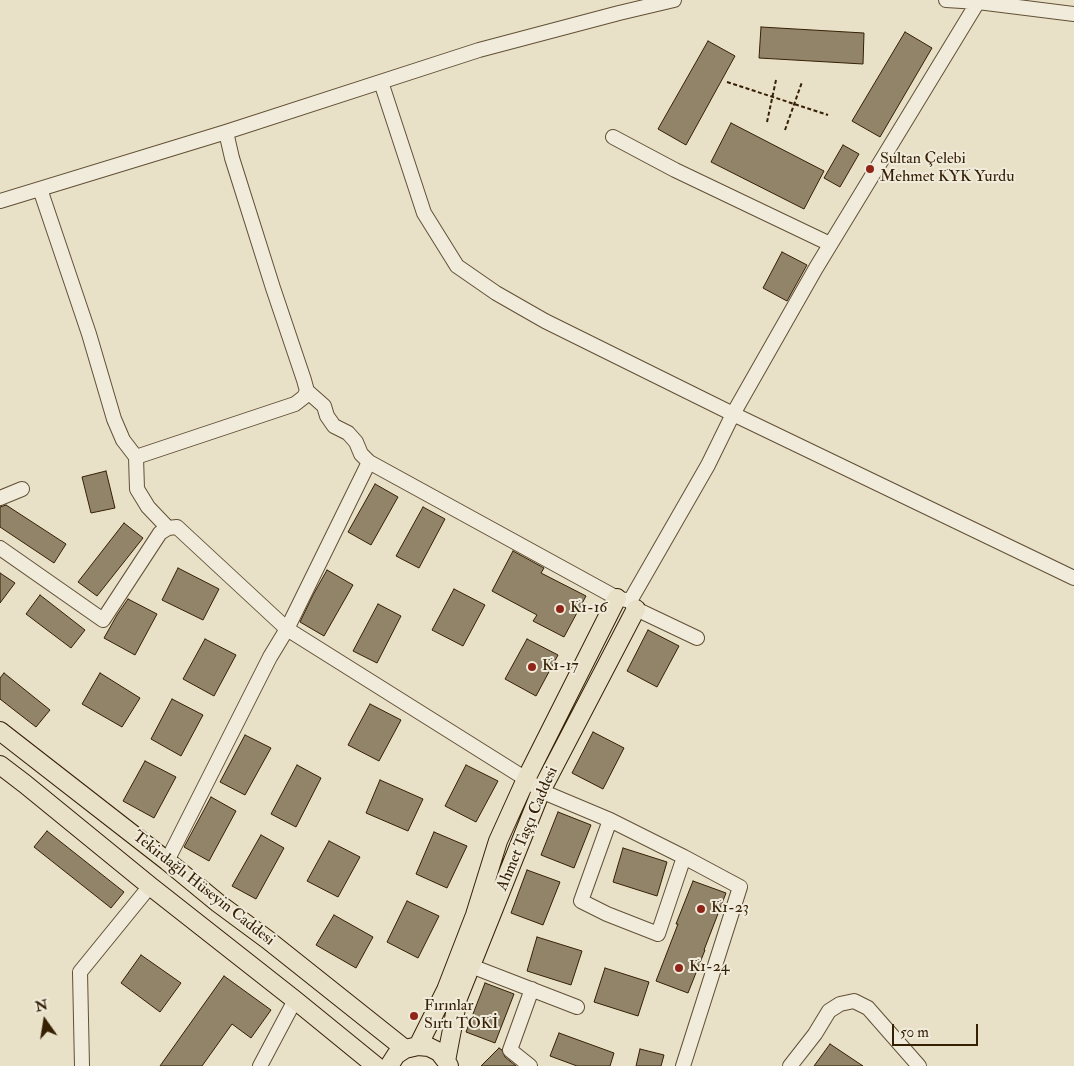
<!DOCTYPE html>
<meta charset="utf-8">
<style>
body{margin:0}
#map{position:relative;width:1074px;height:1066px;overflow:hidden;background:#e8e0c7;font-family:"IM FELL Double Pica",serif}
canvas{display:block}
.north{position:absolute;left:20px;top:996px;width:50px;height:50px;-webkit-text-stroke:4px #f0ebdb;paint-order:stroke;rotate:347deg;font-size:14px;font-weight:700;line-height:20px;text-align:center;color:#352004}
.north::after{content:'';display:block;margin:auto;width:18px;height:22px;background:#352004;clip-path:polygon(50% 0,100% 100%,50% 72%,0 100%)}
.scale{position:absolute;left:892px;top:1024px;width:86px;height:22px;box-sizing:border-box;border:2px solid #352004;border-top:0;padding-left:6px;font-size:15px;line-height:18px;white-space:nowrap;color:#352004;-webkit-text-stroke:4px #f0ebdb;paint-order:stroke}
</style>
<div id="map">
<canvas width="1074" height="1066"></canvas>
<div class="north">N</div>
<div class="scale">50 m</div>
</div>
<script>
const ctx = document.querySelector('canvas').getContext('2d');
ctx.lineJoin = 'round';
function paint(path, color) { ctx.fillStyle = color; ctx.fill(path, 'evenodd'); }
const shape = rows => new Path2D(rows.map(r => 'M' + r).join(''));
function strokePath(path, color, width, dash) { ctx.strokeStyle = color; ctx.lineWidth = width; ctx.lineCap = dash ? 'butt' : 'round'; ctx.setLineDash(dash || []); ctx.stroke(path); }
function drawText(font, color, halo, rows, align = 'center') {
  ctx.font = font + ' "IM FELL Double Pica",serif'; ctx.lineWidth = 4; ctx.setLineDash([]); ctx.textBaseline = 'middle'; ctx.strokeStyle = halo; ctx.fillStyle = color; for (const [text, x, y, turn = 0] of rows) {
    ctx.save(); ctx.translate(x, y); ctx.rotate((+turn || 0) * Math.PI / 180); ctx.textAlign = isNaN(turn) ? turn : align; if (halo) ctx.strokeText(text, 0, 0); ctx.fillText(text, 0, 0); ctx.restore();
  }
}
const building = shape([
 [761,27,864,33,863,64,759,58,761,27],
 [905,32,932,48,880,137,852,121,905,32],
 [708,41,735,56,686,145,658,129,708,41],
 [731,123,824,171,804,209,711,162,731,123],
 [843,145,859,154,840,187,824,178,843,145],
 [782,252,807,265,787,301,763,288,782,252],
 [106,471,115,508,91,513,82,477,106,471],
 [375,484,398,497,371,545,348,532,375,484],
 [6,505,66,544,54,563,0,527,0,507,6,505],
 [423,507,445,519,419,568,396,556,423,507],
 [124,523,143,538,97,596,78,582,124,523],
 [513,551,544,568,541,573,586,596,564,637,533,621,537,615,492,591,513,551],
 [178,568,219,589,203,620,162,600,178,568],
 [327,570,353,585,324,636,300,622,313,595,327,570],
 [0,573,15,583,0,603,0,573],
 [454,589,485,605,463,646,432,630,454,589],
 [40,595,85,630,71,648,26,614,40,595],
 [128,599,157,614,135,655,104,638,117,615,128,599],
 [378,604,401,616,377,663,353,651,378,604],
 [648,630,679,646,657,687,627,671,648,630],
 [205,639,236,655,214,696,183,679,205,639],
 [527,639,558,655,536,696,505,679,527,639],
 [4,673,50,710,36,727,0,699,0,678,4,673],
 [100,673,140,698,122,727,82,704,100,673],
 [172,699,203,715,181,756,151,739,172,699],
 [370,704,401,720,379,761,348,745,370,704],
 [593,732,624,748,603,789,572,773,593,732],
 [245,735,271,748,245,795,220,782,245,735],
 [145,761,176,777,154,818,123,801,145,761],
 [297,765,321,778,296,827,271,814,297,765],
 [466,765,498,781,476,822,445,806,466,765],
 [380,780,423,799,408,831,366,813,380,780],
 [211,797,236,811,209,861,184,847,211,797],
 [558,812,591,825,574,868,541,855,558,812],
 [47,831,124,892,111,908,34,847,47,831],
 [434,832,467,846,447,888,416,874,434,832],
 [261,835,284,848,256,899,232,886,261,835],
 [329,841,360,857,338,897,307,881,329,841],
 [623,848,667,862,657,896,613,882,623,848],
 [527,870,560,882,543,925,511,913,527,870],
 [693,881,726,893,704,950,705,950,688,993,656,981,678,924,676,924,693,881],
 [407,901,439,916,418,958,387,942,407,901],
 [334,915,373,937,356,968,316,945,334,915],
 [537,937,582,951,571,985,527,971,537,937],
 [141,955,181,983,160,1012,121,983,141,955],
 [605,968,649,982,638,1016,594,1002,605,968],
 [224,976,271,1010,251,1038,232,1024,202,1066,160,1066,224,976],
 [485,983,514,994,495,1043,466,1032,485,983],
 [559,1033,614,1053,610,1066,577,1066,550,1056,559,1033],
 [830,1044,863,1066,814,1066,830,1044],
 [499,1048,502,1050,505,1057,516,1066,481,1066,499,1048],
 [640,1049,664,1055,661,1066,636,1066,640,1049]
]);
paint(building, '#928469');
strokePath(building, '#352004', 1);
const minor = shape([
 [946,0,978,2,1074,14],
 [381,82,424,213,457,266,496,293,545,321,733,414,1074,578],
 [613,137,675,170,830,244],
 [40,189,89,334,114,419,123,440,136,457,137,489,148,507,168,528],
 [0,201,226,132,479,50,619,13,674,0],
 [307,391,324,406,327,416,334,426,348,433,356,442,361,454,369,462,617,598,630,601,636,609,697,638],
 [136,457,295,404,304,397,307,391,304,380,273,288,232,158,226,132],
 [0,498,22,489],
 [0,548,103,620,160,533,168,528,177,527,287,629,526,779,541,791,610,820,684,857,740,887,683,1066],
 [630,601,708,465,733,414,816,268,979,0],
 [610,820,581,901,607,914,658,934,684,857],
 [167,861,270,657,287,629,369,462],
 [471,966,577,1007],
 [82,1066,80,972,150,886],
 [260,1066,295,1000],
 [530,1066,510,1050,532,989],
 [790,1066,815,1034,829,1011,840,1004,854,1001,868,1008,919,1066]
]);
const major = shape([
 [0,731,167,861,218,903,268,940,405,1049],
 [0,765,25,784,150,886,295,1000,376,1066],
 [418,1046,446,990,475,915,498,841,526,779,617,598],
 [446,1061,458,998,541,791,636,609],
 [389,1066,396,1055,405,1049,418,1046,429,1047,439,1052,446,1061,449,1066]
]);
strokePath(minor, '#625035', 16);
strokePath(major, '#352004', 20);
strokePath(shape([
 [727,82,828,115],
 [767,122,776,80],
 [785,130,802,82]
]), '#352004', 2, [4, 2.5]);
strokePath(minor, '#f0ebdb', 14);
strokePath(major, '#e8e0c7', 18);
for (const [x, y, r, color] of [
 [870,169,5,"#8f2418"],
 [560,609,5,"#8f2418"],
 [532,667,5,"#8f2418"],
 [701,909,5,"#8f2418"],
 [679,968,5,"#8f2418"],
 [414,1016,5,"#8f2418"]
]) { const dot = new Path2D(); dot.arc(x, y, r, 0, 2 * Math.PI); ctx.fillStyle = color; ctx.fill(dot); strokePath(dot, '#f0ebdb', 2); }
drawText('16px', '#352004', '#f0ebdb', [
 ["Sultan Çelebi",880,160],
 ["Mehmet KYK Yurdu",880,178],
 ["K1-16",570,609],
 ["K1-17",542,667],
 ["K1-23",711,909],
 ["K1-24",689,968],
 ["Fırınlar",424,1007],
 ["Sırtı TOKİ",424,1025]
], 'left');
drawText('16px', '#352004', '#f0ebdb', [
 ["Ahmet Taşçı Caddesi",528,829,-67],
 ["Tekirdağlı Hüseyin Caddesi",203,889,38]
]);
</script>
